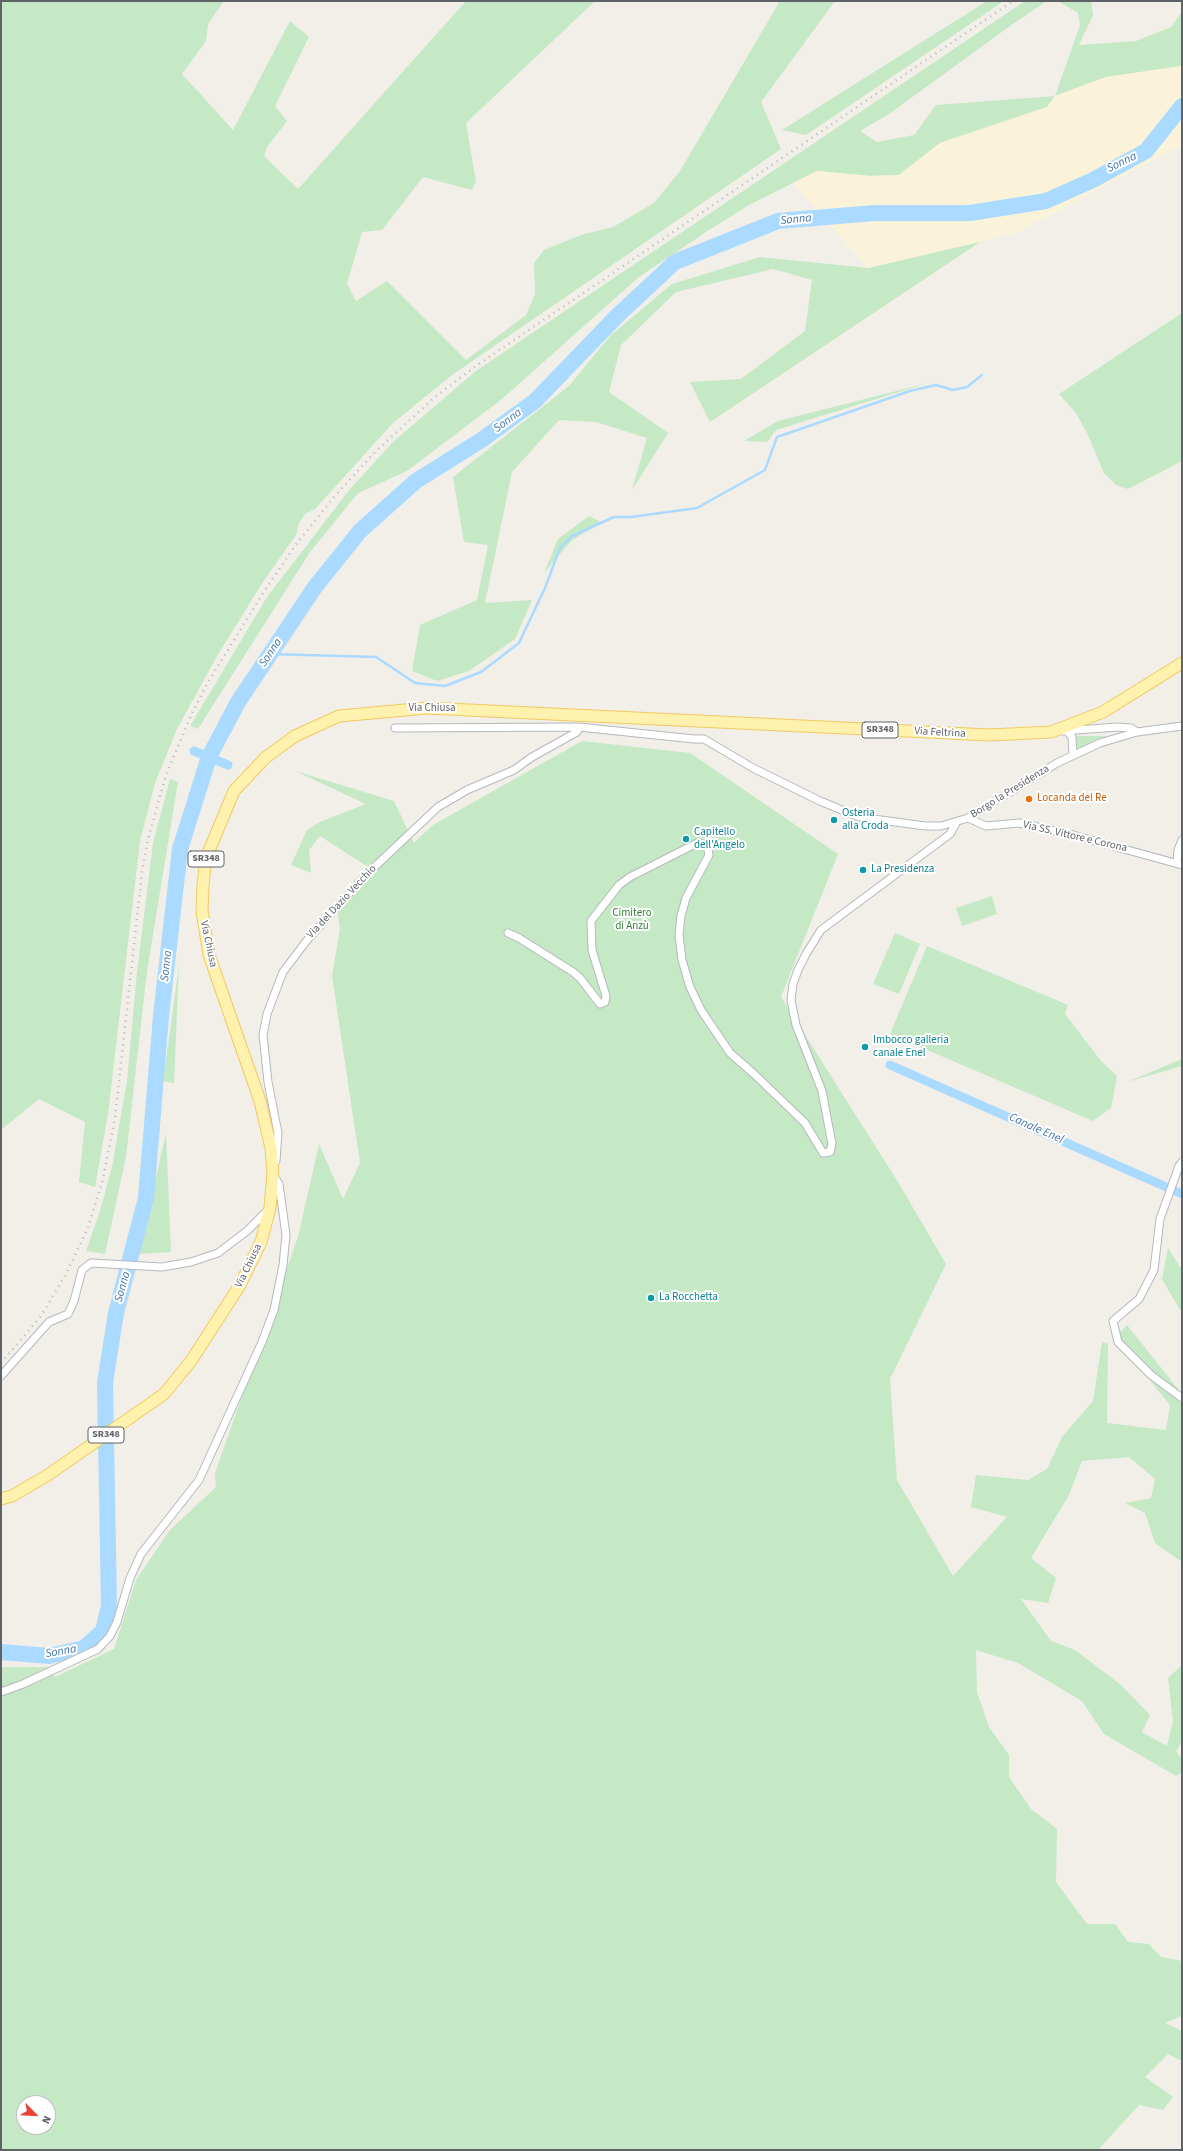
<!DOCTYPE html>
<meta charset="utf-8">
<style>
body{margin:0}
#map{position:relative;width:1183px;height:2151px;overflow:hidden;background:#f1efe8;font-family:"Source Sans 3",sans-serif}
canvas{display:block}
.frame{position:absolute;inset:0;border:2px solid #5f6368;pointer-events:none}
.north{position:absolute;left:16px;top:2095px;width:40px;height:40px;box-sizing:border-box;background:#fff;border:1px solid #bfc1c3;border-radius:50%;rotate:114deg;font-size:11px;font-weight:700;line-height:16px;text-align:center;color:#5f6368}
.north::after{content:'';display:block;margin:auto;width:14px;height:18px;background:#ea4335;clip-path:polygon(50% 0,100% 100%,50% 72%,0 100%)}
</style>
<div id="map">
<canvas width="1183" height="2151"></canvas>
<div class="frame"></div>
<div class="north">N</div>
</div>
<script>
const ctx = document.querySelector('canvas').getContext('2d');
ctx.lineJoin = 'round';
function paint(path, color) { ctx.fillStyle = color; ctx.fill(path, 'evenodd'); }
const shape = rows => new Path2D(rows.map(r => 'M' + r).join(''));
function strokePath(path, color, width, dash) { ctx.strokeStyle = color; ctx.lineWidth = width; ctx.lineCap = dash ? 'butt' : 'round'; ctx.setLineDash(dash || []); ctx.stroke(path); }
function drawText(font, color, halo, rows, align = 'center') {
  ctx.font = font + ' "Source Sans 3",sans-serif'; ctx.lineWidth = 4; ctx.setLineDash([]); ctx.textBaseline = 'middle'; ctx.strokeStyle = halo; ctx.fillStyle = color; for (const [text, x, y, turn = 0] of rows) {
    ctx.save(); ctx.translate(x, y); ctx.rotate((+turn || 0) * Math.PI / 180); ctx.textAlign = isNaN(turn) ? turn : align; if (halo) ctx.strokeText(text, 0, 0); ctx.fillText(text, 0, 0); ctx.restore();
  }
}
paint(shape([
 [1,1,224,1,208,24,206,41,182,74,233,130,290,21,309,37,275,106,287,121,267,147,264,156,298,189,466,1,595,1,466,123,476,182,472,190,423,177,382,230,362,232,347,284,356,301,387,281,466,360,526,315,535,294,534,263,544,250,581,235,613,227,654,203,680,171,780,1,835,1,761,102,781,149,452,375,393,423,315,509,305,514,299,523,296,535,263,582,217,656,177,729,155,783,140,841,108,1114,95,1187,79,1182,85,1122,39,1099,1,1130],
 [987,1,1004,1,806,135,782,130],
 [1025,1,1047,1,1010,26,889,114,860,131,877,142,914,135,936,105,1055,96,1080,25,1078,13,1058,1,1091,1,1093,15,1079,45,1136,41,1171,27,1182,12,1182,66,1106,77,1055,96,1047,107,940,143,899,175,870,176,817,171,749,205,709,230,639,277,502,399,407,471,358,493,310,552,198,729,190,726,267,597,350,489,394,441,476,371],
 [980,242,710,422,690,382,741,379,805,331,812,280,773,269,676,292,621,345,609,392,668,433,632,490,647,438,596,422,559,420,512,472,485,603,532,600,515,639,469,671,437,681,412,671,420,625,477,600,488,545,464,542,453,477,569,386,610,336,672,284,760,257,868,268],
 [1182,313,1182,461,1128,489,1116,485,1104,473,1087,433,1076,413,1059,394],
 [928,383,776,430,767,442,744,441,778,421],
 [589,516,601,522,571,541,544,573,558,539],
 [1074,736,1107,736,1078,749],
 [582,741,690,753,838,854,781,997,898,1182,946,1264,890,1379,897,1480,953,1576,1007,1517,971,1507,976,1475,1028,1480,1047,1469,1062,1437,1093,1401,1102,1342,1108,1344,1107,1423,1166,1430,1170,1405,1115,1337,1127,1325,1182,1394,1182,1562,1155,1543,1145,1513,1125,1503,1151,1498,1155,1479,1129,1457,1082,1461,1069,1495,1031,1558,1056,1578,1048,1603,1021,1599,1051,1641,1075,1650,1121,1685,1150,1715,1142,1732,1167,1746,1173,1721,1168,1678,1182,1665,1182,1741,1176,1751,1182,1759,1182,1772,1176,1776,1104,1734,1082,1701,1018,1663,976,1650,977,1692,989,1727,1009,1755,1009,1777,1031,1809,1057,1829,1056,1882,1087,1924,1115,1924,1128,1942,1149,1944,1161,1957,1182,1961,1182,2016,1165,2023,1182,2031,1182,2061,1168,2054,1145,2077,1173,2097,1163,2110,1139,2105,1098,2150,1,2150,1,1667,50,1667,55,1677,114,1649,136,1580,170,1530,216,1487,215,1473,298,1237,319,1144,343,1199,360,1163,332,976,340,929,338,914,368,867,320,836,309,850,311,873,291,865,307,830,320,822,366,804,295,771,394,801,414,843,433,825],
 [24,2103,48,2103,48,2127,24,2127],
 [170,779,178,782,147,971,126,1157,105,1254,86,1251,100,1211,112,1167,127,1081,137,972,153,843],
 [992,896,997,914,962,926,956,908],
 [895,933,920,944,899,994,873,984],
 [927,946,1068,1005,1065,1014,1101,1061,1117,1076,1111,1108,1093,1121,890,1034],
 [179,966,174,1083,163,1081],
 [1182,1059,1182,1066,1127,1082],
 [166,1133,171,1252,139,1254],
 [1168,1248,1182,1270,1182,1313,1162,1279]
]), '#c5e8c5');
paint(shape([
 [1182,66,1182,145,1016,233,868,268,793,183,817,171,870,176,899,175,940,143,1047,107,1055,96,1106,77]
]), '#fbf3d9');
strokePath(shape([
 [270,654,376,657,415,683,445,686,481,672,519,643,545,588,560,548,572,536,614,517,631,517,697,508,765,470,777,437,910,391,936,385,953,390,967,387,982,375]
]), '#aadaff', 2.5);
strokePath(shape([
 [194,751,228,765],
 [890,1065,1182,1194]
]), '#aadaff', 9);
strokePath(shape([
 [1,1652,49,1656,84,1648,103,1631,109,1606,105,1383,116,1313,146,1198,161,1016,180,849,209,757,238,702,315,587,360,531,416,481,483,439,535,401,617,316,675,262,778,221,875,213,970,213,1046,201,1093,180,1146,151,1182,106]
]), '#aadaff', 16);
const minor = shape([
 [395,728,579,727,694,739,704,739,753,768,820,801,859,817,925,826,941,826,968,818,1057,763,1100,743,1137,732,1182,726],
 [1063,731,1117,727,1131,728,1137,732],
 [1067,731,1072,737,1073,755],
 [968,818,986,826,1019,823,1073,835,1182,865],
 [1177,863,1178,850,1182,840],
 [508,933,519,938,573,972,580,978,600,1004,605,1002,606,996,592,950,591,921,619,885,630,877,697,843,707,845,709,855,686,898,681,916,679,935,682,960,690,987,701,1010,730,1053,753,1073,805,1123,823,1153,830,1152,832,1144,822,1091,796,1025,791,1000,793,984,798,970,806,954,821,930,950,834,956,823],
 [276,1161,278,1133,268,1082,263,1035,267,1014,283,972,308,939,366,875,438,807,467,790,514,770,532,757,577,732,579,727],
 [1182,1162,1179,1166,1160,1219,1154,1270,1139,1299,1113,1321,1118,1342,1151,1375,1182,1398],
 [1,1376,49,1322,68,1314,74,1301,82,1270,91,1263,162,1267,191,1262,218,1253,247,1231,269,1209],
 [1,1692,23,1684,98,1649,110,1636,117,1622,130,1578,141,1554,199,1480,262,1342,274,1310,283,1265,286,1235,279,1184,273,1175]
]);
const primary = shape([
 [1,1499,12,1496,48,1475,164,1394,191,1361,240,1285,261,1242,270,1208,273,1174,271,1148,260,1101,209,955,202,911,203,885,206,858,234,791,265,758,295,736,339,716,427,708,990,735,1051,732,1103,712,1182,663]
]);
strokePath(minor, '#b5b8bc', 9);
strokePath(primary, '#f2c960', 13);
strokePath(minor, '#fff', 7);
strokePath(primary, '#fff2af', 11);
strokePath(shape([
 [1,1363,41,1316,66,1274,87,1230,102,1183,115,1118,142,872,148,839,166,775,192,713,207,684,263,593,297,543,335,496,376,451,434,398,473,368,1013,1]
]), '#b6b7b8', 2.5, [1, 5]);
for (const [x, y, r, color] of [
 [1029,799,4,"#e8710a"],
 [834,820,4,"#0f9aa8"],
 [686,839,4,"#0f9aa8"],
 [863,870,4,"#0f9aa8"],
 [865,1047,4,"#0f9aa8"],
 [651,1298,4,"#0f9aa8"]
]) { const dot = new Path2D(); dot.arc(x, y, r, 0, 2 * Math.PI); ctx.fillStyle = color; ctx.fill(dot); strokePath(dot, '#fff', 1.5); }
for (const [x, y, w] of [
 [880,730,36],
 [206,859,36],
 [106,1435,36]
]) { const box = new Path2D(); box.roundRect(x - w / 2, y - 8, w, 16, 3); ctx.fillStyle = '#fff'; ctx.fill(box); strokePath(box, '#5f6368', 1); }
drawText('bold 10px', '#5f6368', null, [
 ["SR348",880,730],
 ["SR348",206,859],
 ["SR348",106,1435]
]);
drawText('11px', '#5f6368', '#fff', [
 ["Via Chiusa",432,709],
 ["Via Feltrina",940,733,3],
 ["Borgo la Presidenza",1010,792,-32],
 ["Via SS. Vittore e Corona",1075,837,13],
 ["Via del Dazio Vecchio",342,902,-47],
 ["Via Chiusa",208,944,78],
 ["Via Chiusa",249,1266,-64]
]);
drawText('11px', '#c56008', '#fff', [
 ["Locanda del Re",1037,799]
], 'left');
drawText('11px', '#0d838f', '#fff', [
 ["Osteria",842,814],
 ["alla Croda",842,827],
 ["Capitello",694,833],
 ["dell'Angelo",694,846],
 ["La Presidenza",871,870],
 ["Imbocco galleria",873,1041],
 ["canale Enel",873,1054],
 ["La Rocchetta",659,1298]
], 'left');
drawText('11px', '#348238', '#fff', [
 ["Cimitero",632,914],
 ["di Anzù",632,927]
]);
drawText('italic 12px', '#4174aa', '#fff', [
 ["Sonna",1122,163,-26],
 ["Sonna",796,220,-6],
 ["Sonna",508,421,-37],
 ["Sonna",271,653,-56],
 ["Sonna",167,966,-84],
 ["Canale Enel",1036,1129,24],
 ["Sonna",123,1287,-75],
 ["Sonna",61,1652,-10]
]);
</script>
